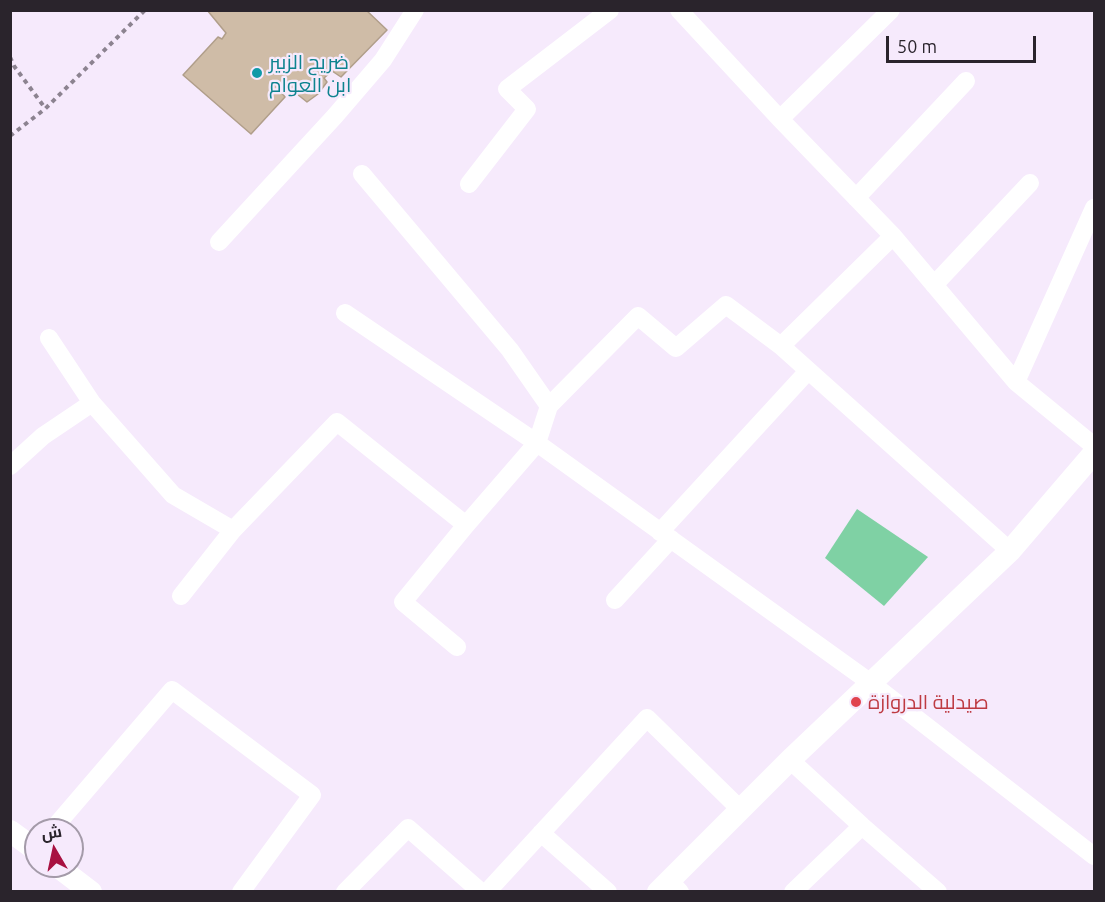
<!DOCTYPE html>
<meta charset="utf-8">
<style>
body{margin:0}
#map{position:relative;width:1105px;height:902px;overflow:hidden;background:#f6eafc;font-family:Ubuntu,Cairo,sans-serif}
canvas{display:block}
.frame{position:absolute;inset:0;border:12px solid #2a242c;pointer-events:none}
.north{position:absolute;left:24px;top:818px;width:60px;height:60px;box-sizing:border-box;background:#f6eafc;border:2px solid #a49ba9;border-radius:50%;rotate:351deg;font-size:16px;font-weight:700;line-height:24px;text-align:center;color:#2a242c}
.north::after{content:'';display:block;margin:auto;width:21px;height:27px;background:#a81141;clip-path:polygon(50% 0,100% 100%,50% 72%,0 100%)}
.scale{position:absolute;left:886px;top:36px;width:150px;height:27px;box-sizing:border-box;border:3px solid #2a242c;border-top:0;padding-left:8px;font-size:18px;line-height:21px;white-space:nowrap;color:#2a242c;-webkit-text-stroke:4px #f6eafc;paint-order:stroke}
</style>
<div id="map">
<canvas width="1105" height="902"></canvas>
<div class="frame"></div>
<div class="north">ش</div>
<div class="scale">50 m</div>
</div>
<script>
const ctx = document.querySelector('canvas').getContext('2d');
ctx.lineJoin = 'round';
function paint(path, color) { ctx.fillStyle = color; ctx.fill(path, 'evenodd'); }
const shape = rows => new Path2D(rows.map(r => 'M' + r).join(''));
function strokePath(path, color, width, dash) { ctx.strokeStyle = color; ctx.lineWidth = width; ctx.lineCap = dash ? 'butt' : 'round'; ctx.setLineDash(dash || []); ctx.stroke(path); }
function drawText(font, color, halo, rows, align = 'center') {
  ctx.font = font + ' Ubuntu,Cairo,sans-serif'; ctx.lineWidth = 4.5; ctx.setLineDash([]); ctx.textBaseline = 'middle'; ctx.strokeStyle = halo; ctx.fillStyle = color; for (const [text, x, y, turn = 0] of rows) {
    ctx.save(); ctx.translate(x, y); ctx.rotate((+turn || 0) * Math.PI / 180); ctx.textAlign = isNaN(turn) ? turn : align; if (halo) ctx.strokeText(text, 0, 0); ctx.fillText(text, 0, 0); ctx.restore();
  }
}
paint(shape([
 [857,509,928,557,884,606,825,558]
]), '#7fd1a4');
const building = shape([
 [207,10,366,10,387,30,341,77,332,71,324,78,327,82,318,94,307,102,287,86,281,92,285,97,251,134,183,75,218,37,222,39,226,33,207,10]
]);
paint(building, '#cfbca7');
strokePath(building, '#b09e8a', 1.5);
strokePath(shape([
 [10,57,14,66,45,108],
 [10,136,45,109,145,10]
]), '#8c8390', 4, [4.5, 4.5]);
strokePath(shape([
 [679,10,780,119,893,236,1016,382,1094,446],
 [780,119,891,10],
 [362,174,510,350,549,406],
 [469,184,527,109,507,89,610,10],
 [856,198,966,81],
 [219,242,335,116,383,60,415,10],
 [934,285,1030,183],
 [345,313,537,443,871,683,1094,856],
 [49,338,92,403,173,495,233,530],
 [781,346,893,236],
 [1016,382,1094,208],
 [10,466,43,436,92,403],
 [660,532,808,371],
 [181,596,233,530,337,422,466,525],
 [615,600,671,539],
 [457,647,403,602,466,525,537,443,549,406,638,316,676,348,726,305,781,346,1010,551],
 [790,760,862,826,938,892],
 [52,830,172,690,312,795,241,892],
 [541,833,608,892],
 [669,880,680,892],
 [345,892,408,828,481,892],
 [487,892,647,718,741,810],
 [793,892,862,826]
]), '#fff', 18);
strokePath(shape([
 [10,831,36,850],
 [57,866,91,892],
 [658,892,790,760,1010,551,1094,453]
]), '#fff', 22);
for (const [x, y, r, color] of [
 [257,73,6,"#0f9aa8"],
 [856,702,6,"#e0444e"]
]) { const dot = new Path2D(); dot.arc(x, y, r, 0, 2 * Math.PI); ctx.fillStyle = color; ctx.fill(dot); strokePath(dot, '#f6eafc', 2); }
drawText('20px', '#0d838f', '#f6eafc', [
 ["ضريح الزبير",269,62],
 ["ابن العوام",269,85]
], 'left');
drawText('20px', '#be3a42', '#f6eafc', [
 ["صيدلية الدروازة",868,702]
], 'left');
</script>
